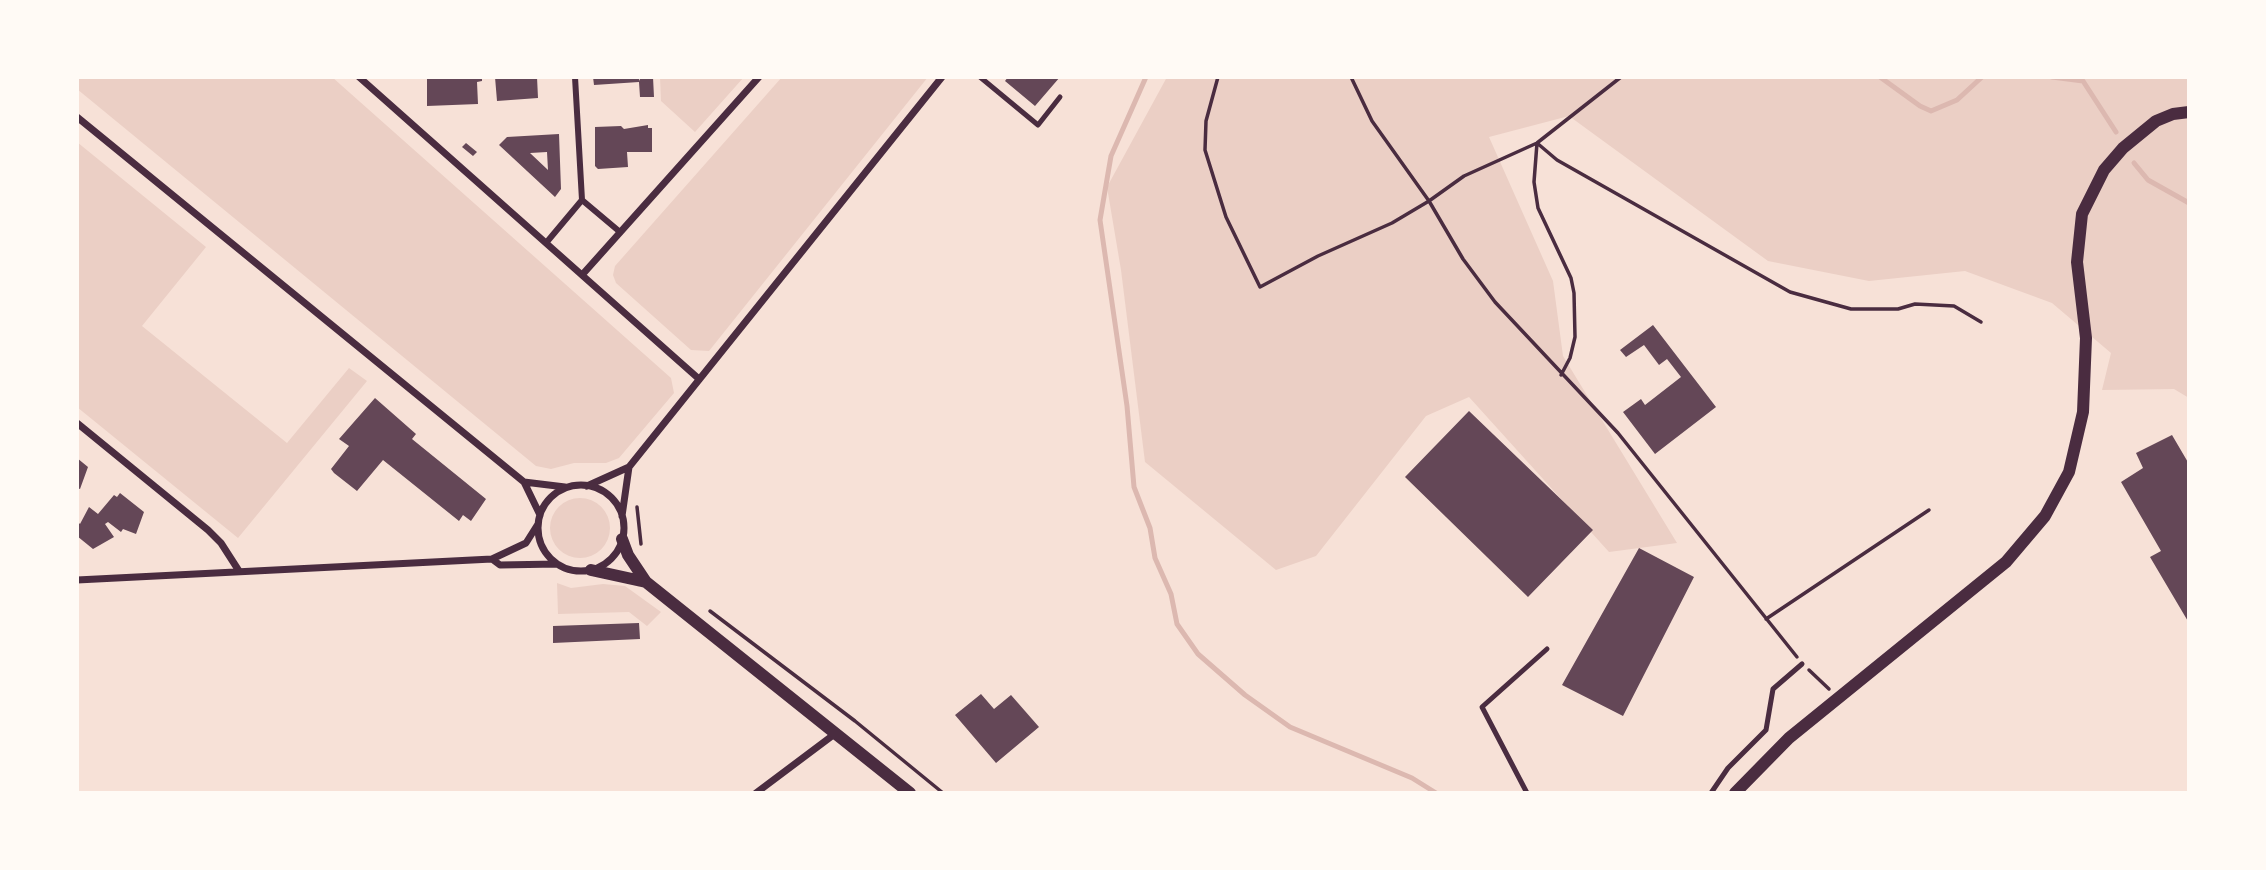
<!DOCTYPE html>
<style>
body{margin:0}
#map{position:relative;width:2266px;height:870px;overflow:hidden;background:#f7e1d7;font-family:"Space Grotesk",sans-serif}
canvas{display:block}
.frame{position:absolute;inset:0;border:79px solid #fffaf5;pointer-events:none}
</style>
<div id="map">
<canvas width="2266" height="870"></canvas>
<div class="frame"></div>
</div>
<script>
const ctx = document.querySelector('canvas').getContext('2d');
ctx.lineJoin = 'round';
function paint(path, color) { ctx.fillStyle = color; ctx.fill(path, 'evenodd'); }
const shape = rows => new Path2D(rows.map(r => 'M' + r).join(''));
function strokePath(path, color, width, dash) { ctx.strokeStyle = color; ctx.lineWidth = width; ctx.lineCap = dash ? 'butt' : 'round'; ctx.setLineDash(dash || []); ctx.stroke(path); }
paint(shape([
 [77,77,332,77,671,378,674,393,619,458,606,463,574,463,551,469,536,466,77,89],
 [660,77,744,77,695,132,661,101],
 [782,77,928,77,709,351,691,350,616,283,613,275,615,266],
 [1167,77,2189,77,2189,398,2174,389,2102,390,2111,353,2052,303,1965,271,1869,281,1768,261,1569,116,1489,137,1553,281,1563,356,1677,543,1609,552,1469,397,1426,416,1316,556,1276,570,1145,462,1121,270,1107,187],
 [77,142,206,247,142,326,287,443,349,368,367,381,238,538,77,407],
 '550 528a30 30 0 1 1 60 0a30 30 0 1 1-60 0Z',
 [557,583,571,588,603,584,625,586,661,612,647,626,629,612,558,614]
]), '#ebcfc5');
strokePath(shape([
 [1146,77,1111,156,1100,220,1127,406,1134,487,1150,528,1155,558,1171,594,1177,624,1198,654,1245,695,1290,727,1412,778,1436,793],
 [1880,77,1920,106,1931,111,1957,100,1982,77],
 [2052,77,2083,81,2116,132],
 [2134,163,2148,180,2189,203]
]), '#dcb8b0', 5);
paint(shape([
 [482,77,482,81,477,82,478,104,427,106,427,79,421,77],
 [495,77,537,77,538,98,497,101],
 [593,77,639,77,639,81,641,77,653,77,654,97,640,97,639,82,594,85],
 [1008,77,1060,77,1035,106,1005,81],
 [648,125,648,128,652,128,652,152,627,152,628,167,598,169,595,166,595,127,621,126,624,129],
 [559,134,561,189,555,197,499,145,507,137],
 [547,152,548,170,530,153],
 [466,143,477,152,473,156,462,147],
 [1653,325,1716,407,1655,454,1623,412,1641,399,1645,405,1681,377,1667,359,1659,365,1644,345,1626,357,1620,350],
 [375,398,416,434,412,439,486,499,471,521,463,515,459,521,383,460,357,491,334,473,331,469,349,446,339,439],
 [1469,411,1593,530,1528,597,1405,477],
 [2172,435,2189,464,2189,623,2150,557,2161,551,2121,482,2143,468,2136,453],
 [77,458,88,467,80,489,77,488],
 [120,493,144,512,136,534,123,529,121,532,108,522,105,524,114,537,93,549,77,536,77,521,80,524,89,507,98,514,114,495,117,497],
 [1639,548,1694,577,1623,716,1562,685],
 [639,623,640,639,553,643,553,626],
 [981,694,994,709,1011,695,1039,727,996,763,955,715]
]), '#644757');
strokePath(shape([
 [1218,77,1206,121,1205,150,1226,217,1260,287,1318,256,1392,223,1429,201,1372,121,1351,77],
 [1621,77,1537,143,1464,176,1429,201,1463,259,1495,302,1618,433,1797,657],
 [1537,143,1557,160,1790,292,1851,309,1898,309,1915,304,1954,306,1981,322],
 [1537,143,1534,182,1538,208,1571,278,1574,293,1575,337,1570,358,1561,375],
 [637,507,641,544],
 [710,611,855,721,943,793],
 [1766,619,1929,510],
 [1809,670,1829,689]
]), '#4a2c40', 3.5);
strokePath(shape([
 [980,77,1038,125,1060,97],
 [1527,793,1482,707,1547,649],
 [1711,793,1728,768,1766,730,1773,689,1802,664]
]), '#4a2c40', 5);
strokePath(shape([
 [582,200,620,232],
 [546,243,582,200,575,77]
]), '#4a2c40', 6);
strokePath(shape([
 [359,77,699,379],
 [77,117,524,482,540,515],
 [582,275,759,77],
 [77,423,208,530,221,543,239,571],
 [524,482,565,487],
 '538 528a43 43 0 1 1 86 0a43 43 0 1 1-86 0Z',
 [587,486,629,467,942,77],
 [622,516,629,467],
 [492,559,500,565,557,564],
 [77,580,492,559,526,543,538,524],
 [756,793,836,733]
]), '#4a2c40', 7);
strokePath(shape([
 [622,539,628,555,646,582],
 [591,570,646,582,910,793],
 [1735,793,1789,738,2006,562,2045,516,2069,472,2083,412,2086,338,2077,262,2082,214,2104,170,2123,148,2156,121,2173,114,2189,112]
]), '#4a2c40', 12);
</script>
